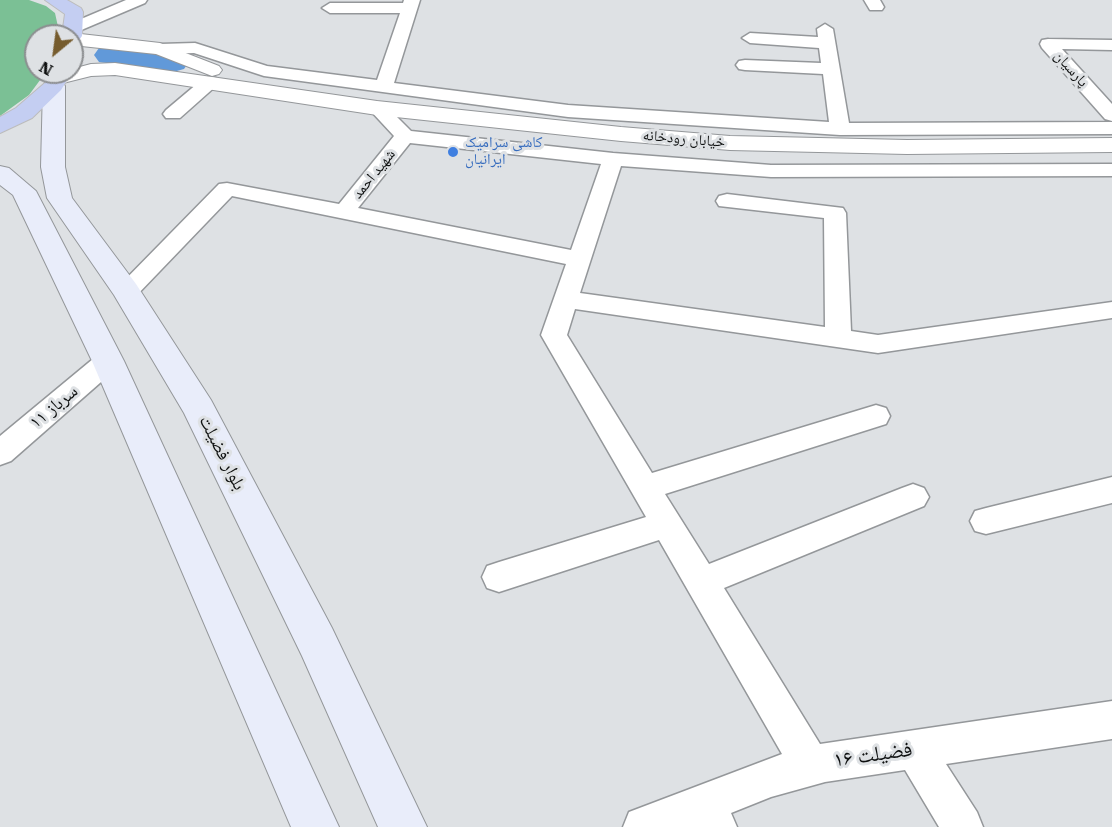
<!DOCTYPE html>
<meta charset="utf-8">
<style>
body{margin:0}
#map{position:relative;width:1112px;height:827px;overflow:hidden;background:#dee1e4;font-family:"Roboto Serif",serif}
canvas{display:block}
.north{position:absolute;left:24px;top:24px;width:60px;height:60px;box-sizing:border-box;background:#dee1e4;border:2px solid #8b8d8f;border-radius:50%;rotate:209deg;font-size:16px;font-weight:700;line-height:24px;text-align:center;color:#0e1010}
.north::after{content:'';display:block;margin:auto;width:21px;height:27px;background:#765c2e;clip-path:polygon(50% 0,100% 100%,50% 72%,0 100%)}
</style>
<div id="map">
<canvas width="1112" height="827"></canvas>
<div class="north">N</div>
</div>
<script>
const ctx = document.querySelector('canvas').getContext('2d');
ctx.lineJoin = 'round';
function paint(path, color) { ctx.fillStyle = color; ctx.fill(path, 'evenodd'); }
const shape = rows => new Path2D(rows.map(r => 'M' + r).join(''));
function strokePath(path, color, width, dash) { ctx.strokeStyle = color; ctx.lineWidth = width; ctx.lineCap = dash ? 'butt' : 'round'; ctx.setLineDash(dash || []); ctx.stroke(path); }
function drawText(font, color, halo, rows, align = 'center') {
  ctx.font = font + ' "Roboto Serif","Noto Naskh Arabic",serif'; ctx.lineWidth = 6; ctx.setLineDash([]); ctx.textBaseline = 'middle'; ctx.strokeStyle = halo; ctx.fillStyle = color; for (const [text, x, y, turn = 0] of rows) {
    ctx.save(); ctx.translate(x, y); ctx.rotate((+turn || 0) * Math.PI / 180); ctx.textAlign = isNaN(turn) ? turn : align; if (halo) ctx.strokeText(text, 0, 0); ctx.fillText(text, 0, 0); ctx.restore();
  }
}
paint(shape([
 [0,0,29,0,46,6,55,13,60,36,36,36,36,72,46,72,29,95,0,116]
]), '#7bc095');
paint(shape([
 [110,45,173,52,184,55,189,62,184,69,173,72,99,62,94,55,99,48,110,45]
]), '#6199d9');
const minor = shape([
 [126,0,147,0,145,3,79,31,67,31,65,28,67,25,126,0],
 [404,0,420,0,394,83,568,105,829,122,823,74,745,70,739,69,736,65,739,61,745,60,821,63,819,48,750,43,742,38,750,33,818,37,817,29,825,24,833,29,849,123,1112,122,1112,134,840,135,568,117,264,76,194,53,160,54,154,53,151,49,154,45,160,44,195,43,267,66,377,80,400,13,330,13,322,8,330,3,403,3,404,0],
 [864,0,880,0,884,7,882,10,870,10,864,0],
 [1048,39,1112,40,1112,50,1062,49,1112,104,1112,121,1105,119,1042,48,1040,44,1042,40,1048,39],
 [210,77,216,78,219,82,216,86,180,118,166,118,163,114,166,110,204,78,210,77],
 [377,102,384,104,411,131,613,153,771,165,1112,164,1112,176,771,177,621,166,580,293,825,327,824,218,719,206,716,201,719,196,727,194,843,208,846,213,851,331,878,335,1112,302,1112,318,878,353,575,309,567,335,652,473,876,405,886,408,890,416,886,424,665,494,709,564,902,488,913,484,924,488,929,497,924,506,724,588,820,744,1112,701,1112,739,946,764,977,812,983,827,939,827,905,770,825,782,771,797,731,813,737,827,623,827,629,812,782,754,659,540,499,592,487,588,482,577,487,566,499,562,646,517,541,335,566,264,232,196,135,297,126,299,117,297,114,291,219,184,227,183,339,204,394,136,368,108,370,104,377,102],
 [410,143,601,164,571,250,358,208,410,143],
 [108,351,117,354,121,361,117,368,11,461,0,465,0,436,99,354,108,351],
 [1112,477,1112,503,986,534,975,531,970,521,975,511,986,508,1112,477]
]);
const tertiary = shape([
 [72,33,160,43,219,66,222,70,219,74,212,76,156,54,72,45,72,36,64,36,72,33],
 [115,63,377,101,621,127,730,136,907,140,1112,138,1112,152,907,154,730,150,621,141,377,115,115,75,91,76,59,84,52,82,49,78,52,74,72,72,72,69,91,64,115,63]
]);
const secondary = shape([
 [54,80,61,82,65,86,65,167,72,198,136,284,211,400,332,628,427,827,378,827,302,656,184,413,114,295,47,198,41,167,43,86,47,82,54,80],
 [0,166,9,168,36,191,124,361,339,827,291,827,92,361,13,195,0,185,0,166]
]);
const trunk = shape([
 [45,0,67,0,81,8,83,12,82,36,79,40,72,42,72,36,62,36,65,14,45,0],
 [52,72,72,72,61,90,32,118,0,133,0,117,16,108,46,82,52,72]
]);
strokePath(minor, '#94979a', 3);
strokePath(tertiary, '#94979a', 2);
strokePath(secondary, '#94979a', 2);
strokePath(trunk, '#bcbcbc', 2);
paint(minor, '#fff');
paint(tertiary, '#fff');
paint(secondary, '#e9edfa');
paint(trunk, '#c4cef2');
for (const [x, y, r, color] of [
 [453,152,6,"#3f7fe0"]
]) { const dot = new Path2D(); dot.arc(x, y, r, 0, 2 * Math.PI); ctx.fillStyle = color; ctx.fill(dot); strokePath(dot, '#dee1e4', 2); }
drawText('15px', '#0e1010', '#dee1e4', [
 ["پارسیان",1071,69,48],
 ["خیابان رودخانه",684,139,5],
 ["شهید احمد",374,174,-51]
]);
drawText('15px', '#366cbe', '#dee1e4', [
 ["کاشی سرامیک",465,143],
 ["ایرانیان",465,160]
], 'left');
drawText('18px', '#0e1010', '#dee1e4', [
 ["سرباز ۱۱",54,407,-40],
 ["بلوار فضیلت",222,453,63]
]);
drawText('21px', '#0e1010', '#dee1e4', [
 ["فضیلت ۱۶",873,755,-8]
]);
</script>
